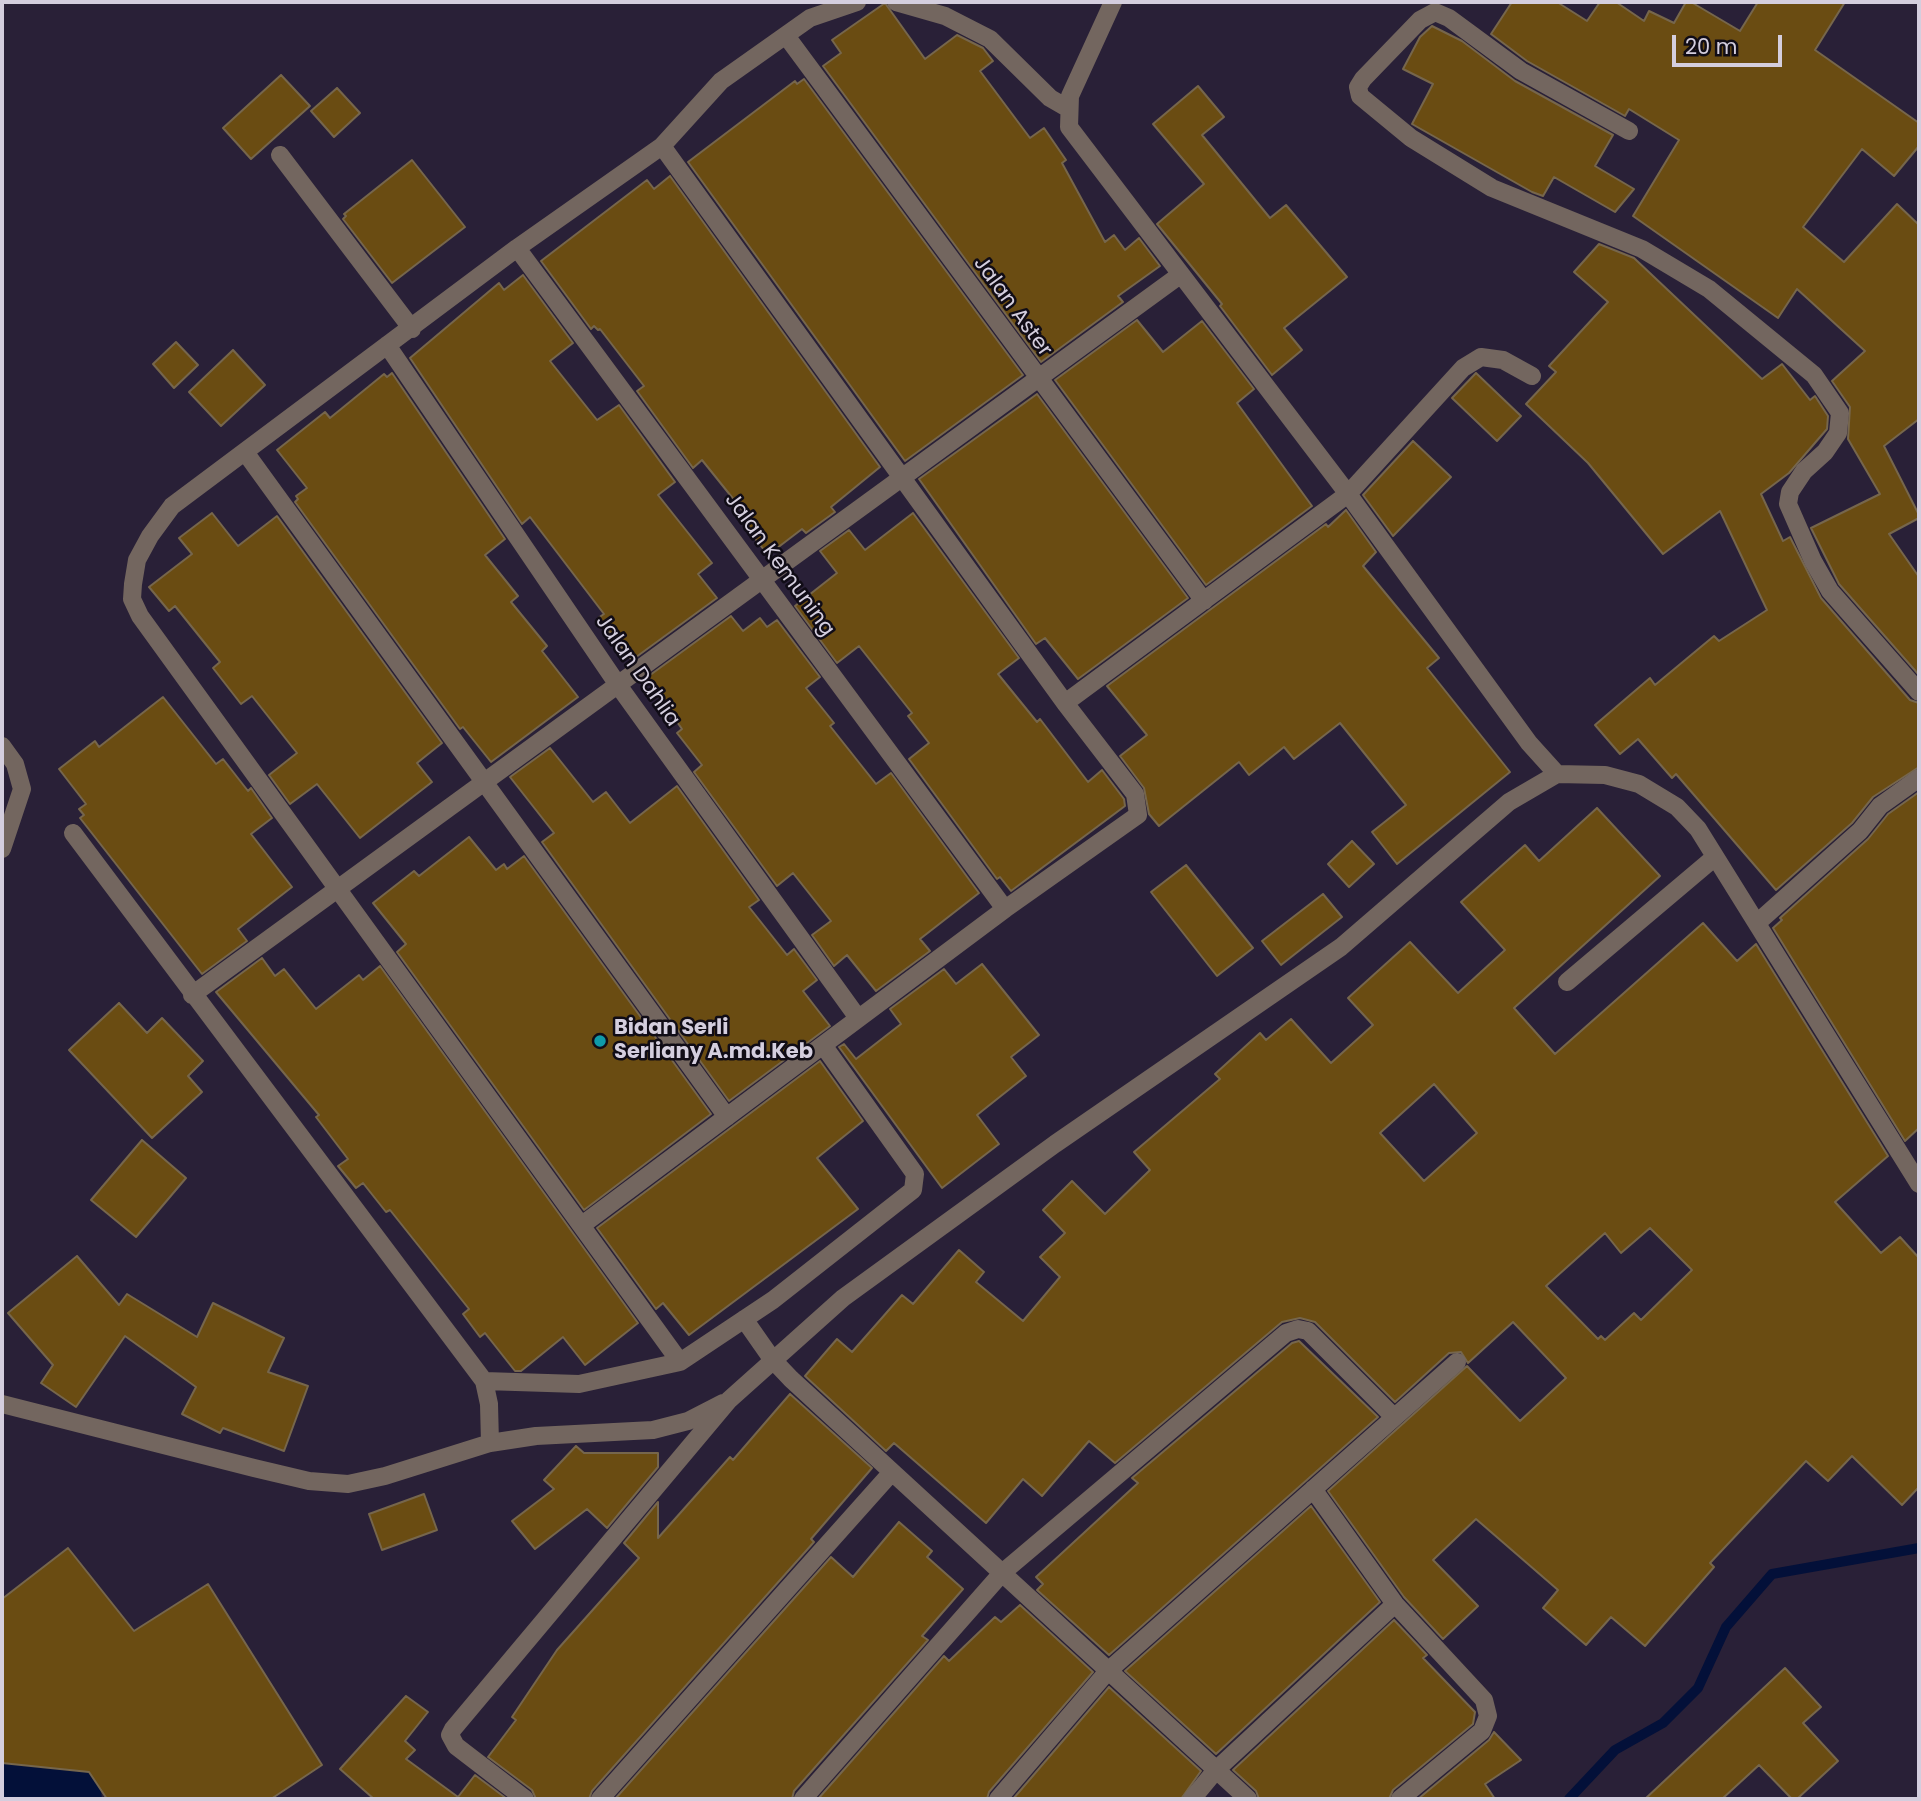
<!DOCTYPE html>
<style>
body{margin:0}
#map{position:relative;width:1921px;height:1801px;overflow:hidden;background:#292037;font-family:Poppins,sans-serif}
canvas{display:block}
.frame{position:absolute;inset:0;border:4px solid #d4cede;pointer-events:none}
.scale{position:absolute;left:1672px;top:35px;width:110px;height:32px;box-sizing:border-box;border:4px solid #d4cede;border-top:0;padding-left:9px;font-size:21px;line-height:24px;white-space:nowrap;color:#d4cede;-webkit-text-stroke:5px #100c16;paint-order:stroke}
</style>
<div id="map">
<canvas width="1921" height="1801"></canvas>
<div class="frame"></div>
<div class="scale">20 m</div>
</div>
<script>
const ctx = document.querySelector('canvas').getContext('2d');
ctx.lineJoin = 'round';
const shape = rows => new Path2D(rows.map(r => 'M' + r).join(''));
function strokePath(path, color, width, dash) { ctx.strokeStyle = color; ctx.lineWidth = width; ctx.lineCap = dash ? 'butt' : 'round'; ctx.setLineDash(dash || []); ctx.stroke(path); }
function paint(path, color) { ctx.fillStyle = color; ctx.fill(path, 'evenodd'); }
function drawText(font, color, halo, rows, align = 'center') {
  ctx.font = font + ' Poppins,sans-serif'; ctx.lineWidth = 5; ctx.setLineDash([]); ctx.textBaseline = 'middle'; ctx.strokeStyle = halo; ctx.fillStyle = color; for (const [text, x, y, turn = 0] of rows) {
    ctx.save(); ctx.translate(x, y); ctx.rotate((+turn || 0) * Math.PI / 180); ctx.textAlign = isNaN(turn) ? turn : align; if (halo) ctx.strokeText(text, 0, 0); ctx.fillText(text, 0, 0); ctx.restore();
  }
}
strokePath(shape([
 [1569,1799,1615,1750,1663,1723,1698,1688,1726,1627,1772,1574,1919,1548]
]), '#031039', 10);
strokePath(shape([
 [2,1780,65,1795,69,1799]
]), '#031039', 66);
const building = shape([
 [1512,2,1557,2,1587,21,1600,2,1616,2,1644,21,1649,11,1674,23,1686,2,1691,2,1740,31,1758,2,1845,2,1815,50,1919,123,1919,146,1894,176,1862,149,1803,227,1844,262,1897,204,1919,225,1919,419,1884,446,1919,515,1919,518,1889,534,1919,577,1919,675,1839,584,1811,528,1880,494,1848,439,1850,407,1832,381,1865,351,1797,289,1778,318,1633,216,1679,140,1629,109,1625,116,1527,61,1491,34,1512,2],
 [885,3,925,59,957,35,983,48,993,61,980,71,1030,138,1044,128,1066,160,1062,163,1105,242,1114,235,1125,250,1139,238,1160,266,1118,296,1123,302,1041,362,823,66,841,53,832,40,885,3],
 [1432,26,1462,41,1515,81,1613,135,1595,166,1634,189,1615,212,1554,177,1543,196,1532,192,1412,124,1433,84,1403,69,1420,37,1432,26],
 [281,75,310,106,251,159,223,128,281,75],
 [804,79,1023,375,905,461,688,162,795,81,797,84,804,79],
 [1198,86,1224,117,1202,135,1270,218,1286,205,1347,277,1284,328,1302,350,1272,375,1220,306,1222,304,1157,224,1204,184,1153,124,1198,86],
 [337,88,360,113,334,137,311,111,337,88],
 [412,160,465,227,392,283,343,219,346,216,344,214,412,160],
 [670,176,880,467,831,507,835,512,806,533,802,529,768,555,737,516,743,511,702,460,693,468,637,391,644,386,600,329,598,330,594,326,591,329,541,261,647,180,654,189,670,176],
 [1599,244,1634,258,1762,379,1782,364,1810,400,1815,396,1828,416,1827,429,1789,473,1761,494,1783,541,1790,537,1821,598,1910,700,1919,703,1919,767,1873,797,1852,823,1776,890,1676,774,1672,778,1638,739,1620,754,1595,725,1650,678,1655,685,1714,636,1719,641,1767,610,1720,511,1663,554,1588,463,1526,404,1556,372,1549,366,1608,302,1574,272,1599,244],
 [523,275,573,343,550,361,597,420,619,405,675,482,658,495,712,563,698,574,717,598,632,660,598,618,604,614,530,517,522,524,410,358,499,283,504,290,523,275],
 [1137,320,1163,352,1202,321,1254,389,1237,403,1312,506,1206,585,1055,380,1137,320],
 [176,342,198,365,174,388,153,364,176,342],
 [233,350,265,385,221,426,189,392,233,350],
 [392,373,505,539,485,555,518,596,511,602,547,646,542,651,578,697,491,762,463,727,460,729,295,502,298,499,296,496,307,488,277,450,325,412,330,418,384,374,387,377,392,373],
 [1476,373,1521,416,1497,441,1452,398,1476,373],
 [1037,394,1188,598,1078,679,1045,638,1036,644,919,479,1037,394],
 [1413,441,1451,477,1393,536,1363,495,1413,441],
 [1346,510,1376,552,1363,566,1439,658,1427,668,1510,772,1397,864,1372,832,1406,805,1340,723,1294,759,1284,747,1249,775,1239,762,1159,826,1149,814,1144,788,1120,756,1147,735,1107,686,1326,524,1328,527,1346,510],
 [212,513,238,546,277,516,442,743,417,763,432,782,360,838,317,784,290,804,269,775,297,753,252,696,241,704,213,668,220,662,175,606,169,611,149,587,192,554,179,538,212,513],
 [913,513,1019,658,998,674,1037,722,1040,719,1088,782,1102,770,1124,799,1125,806,1011,891,1000,877,997,879,909,759,929,743,908,716,912,713,859,646,837,663,795,606,837,573,820,551,849,530,865,550,913,513],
 [731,616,743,631,760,618,767,627,777,620,820,677,806,688,834,723,830,726,876,784,891,773,979,893,920,939,930,951,876,991,847,955,834,966,812,935,831,921,793,873,777,886,694,772,702,765,677,733,682,729,646,678,731,616],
 [163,697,216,764,223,759,248,791,251,788,272,818,251,834,292,887,238,929,247,941,202,974,80,818,84,815,79,809,86,804,59,769,95,741,99,747,163,697],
 [550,748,593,802,606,792,630,823,677,786,759,900,749,907,787,955,794,949,817,980,803,991,830,1026,729,1101,542,842,554,833,510,777,550,748],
 [1919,792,1919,1128,1905,1141,1773,928,1782,920,1780,918,1868,839,1888,814,1919,792],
 [1597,808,1660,876,1514,1008,1555,1054,1703,923,1737,961,1756,944,1888,1156,1835,1202,1881,1253,1900,1237,1919,1258,1919,1487,1902,1505,1852,1456,1828,1481,1806,1461,1710,1563,1714,1567,1645,1646,1611,1617,1586,1645,1543,1608,1558,1590,1476,1519,1433,1560,1478,1606,1443,1639,1404,1597,1328,1491,1467,1366,1520,1421,1566,1378,1513,1322,1468,1363,1461,1352,1449,1353,1395,1402,1315,1322,1300,1318,1282,1322,1115,1463,1089,1441,1042,1496,1023,1479,986,1523,894,1443,886,1451,805,1376,837,1339,852,1352,902,1295,913,1304,959,1250,984,1272,976,1282,1023,1321,1060,1277,1040,1257,1065,1233,1043,1210,1072,1181,1105,1214,1150,1170,1134,1152,1220,1079,1215,1074,1260,1033,1266,1040,1291,1019,1331,1063,1373,1025,1348,998,1410,942,1458,993,1505,950,1461,902,1525,845,1539,861,1597,808],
 [1434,1084,1477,1133,1424,1181,1380,1133,1434,1084],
 [1650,1228,1692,1270,1641,1320,1634,1313,1605,1340,1601,1336,1598,1339,1546,1286,1605,1233,1621,1253,1650,1228],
 [469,837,496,870,504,864,507,869,524,856,711,1114,584,1210,397,952,406,944,373,903,414,871,419,876,469,837],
 [1352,841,1374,864,1349,887,1328,864,1352,841],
 [1186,865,1253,948,1217,976,1151,892,1186,865],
 [1323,894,1342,917,1281,965,1262,941,1323,894],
 [262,958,275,976,284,969,316,1009,359,975,363,980,380,966,638,1323,585,1365,563,1337,521,1371,515,1371,485,1333,480,1337,463,1314,469,1309,390,1210,386,1212,363,1183,356,1188,338,1166,348,1159,316,1117,319,1115,216,992,262,958],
 [982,964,1039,1035,1011,1057,1026,1076,977,1115,999,1144,942,1188,839,1047,844,1044,856,1059,901,1024,890,1009,944,969,956,984,982,964],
 [119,1003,147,1033,162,1018,203,1061,188,1076,202,1092,152,1138,69,1050,119,1003],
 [820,1061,863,1121,817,1158,858,1209,689,1335,663,1303,656,1309,597,1228,820,1061],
 [142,1140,186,1178,136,1237,91,1200,142,1140],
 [77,1256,119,1305,127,1294,197,1337,213,1303,284,1338,268,1372,308,1386,284,1451,223,1428,220,1433,182,1414,196,1387,125,1336,76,1407,41,1383,53,1365,8,1313,77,1256],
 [1299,1341,1378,1417,1109,1655,1037,1590,1043,1584,1036,1577,1138,1483,1132,1478,1292,1343,1299,1341],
 [790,1394,872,1468,811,1539,814,1542,592,1791,589,1799,536,1799,532,1790,488,1757,516,1720,512,1717,557,1650,639,1558,624,1543,658,1502,658,1538,730,1457,733,1460,790,1394],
 [576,1446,584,1453,658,1453,658,1467,607,1528,587,1509,535,1549,512,1521,554,1489,544,1480,576,1446],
 [424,1494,437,1530,382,1550,369,1514,424,1494],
 [1311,1506,1380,1602,1216,1754,1125,1671,1311,1506],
 [899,1522,932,1551,927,1557,963,1589,922,1636,928,1640,794,1791,792,1799,615,1799,831,1557,853,1577,899,1522],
 [68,1548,134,1631,208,1584,322,1765,271,1799,107,1799,89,1772,2,1763,2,1599,68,1548],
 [1020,1605,1093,1672,989,1792,987,1799,818,1799,944,1656,949,1661,995,1617,1001,1622,1020,1605],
 [1394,1620,1427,1655,1423,1658,1475,1712,1473,1724,1393,1790,1389,1799,1259,1799,1256,1791,1233,1770,1394,1620],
 [1785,1668,1821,1707,1803,1723,1838,1761,1797,1799,1792,1799,1759,1765,1722,1799,1645,1799,1785,1668],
 [1109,1687,1201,1771,1181,1799,1013,1799,1109,1687],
 [406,1696,428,1712,405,1741,415,1750,406,1759,458,1797,475,1775,507,1799,374,1799,340,1769,406,1696],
 [1494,1732,1521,1760,1485,1784,1495,1799,1418,1799,1489,1740,1494,1732]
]);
paint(building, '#6a4c12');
strokePath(building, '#76664c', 2);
strokePath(shape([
 [896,2,945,16,990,39,1050,98,1069,109],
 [1113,2,1070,96,1069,127,1348,494,1529,743,1557,774],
 [787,37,1204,601],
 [1629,131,1521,71,1449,18,1435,12,1420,20,1363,79,1358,87,1360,96,1411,138,1492,188,1642,249,1709,289,1814,375,1840,413,1838,433,1825,452,1804,471,1790,492,1788,504,1813,561,1830,591,1919,692],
 [280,155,412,329],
 [517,248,1005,909],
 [387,345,618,685,858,1018],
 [245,452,727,1117],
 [1065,703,1348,494,1463,368,1481,357,1503,360,1532,376],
 [2,746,15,764,22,789,2,849],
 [73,833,484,1381,489,1404,490,1443],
 [1757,923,1860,831,1880,806,1919,778],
 [1567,982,1715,857],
 [192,995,1180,275],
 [582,1225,1005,909,1138,815,1135,794,1065,703,662,146],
 [744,1319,772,1359,791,1379,1248,1799],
 [680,1362,140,616,132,599,133,584,137,560,150,536,172,506,517,248,662,146,721,81,810,18,857,2],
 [484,1381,579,1384,680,1362,773,1300,913,1190,915,1174,823,1045],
 [2,1404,254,1468,309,1481,348,1484,385,1476,490,1443,536,1436,653,1430,688,1421,723,1403],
 [1313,1489,1395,1604,1484,1700,1488,1716,1482,1731,1400,1799],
 [525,1799,456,1746,450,1735,453,1729,729,1400,843,1298,1055,1144,1341,947,1509,802,1557,774,1605,775,1639,784,1677,807,1698,829,1919,1184],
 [600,1799,892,1472],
 [803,1799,1002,1573,1286,1333,1298,1329,1308,1331,1394,1417],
 [998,1799,1108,1671,1457,1362],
 [1192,1799,1216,1770,1395,1604]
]), '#73665f', 18);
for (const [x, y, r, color] of [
 [600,1041,7,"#0f9aa8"]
]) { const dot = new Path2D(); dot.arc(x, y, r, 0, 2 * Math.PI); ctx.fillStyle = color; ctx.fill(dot); strokePath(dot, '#100c16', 2.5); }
drawText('21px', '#d4cede', '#100c16', [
 ["Jalan Aster",1012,307,54],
 ["Jalan Kemuning",779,565,54],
 ["Jalan Dahlia",637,671,55]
]);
drawText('bold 21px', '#d4cede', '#100c16', [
 ["Bidan Serli",614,1029],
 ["Serliany A.md.Keb",614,1053]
], 'left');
</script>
